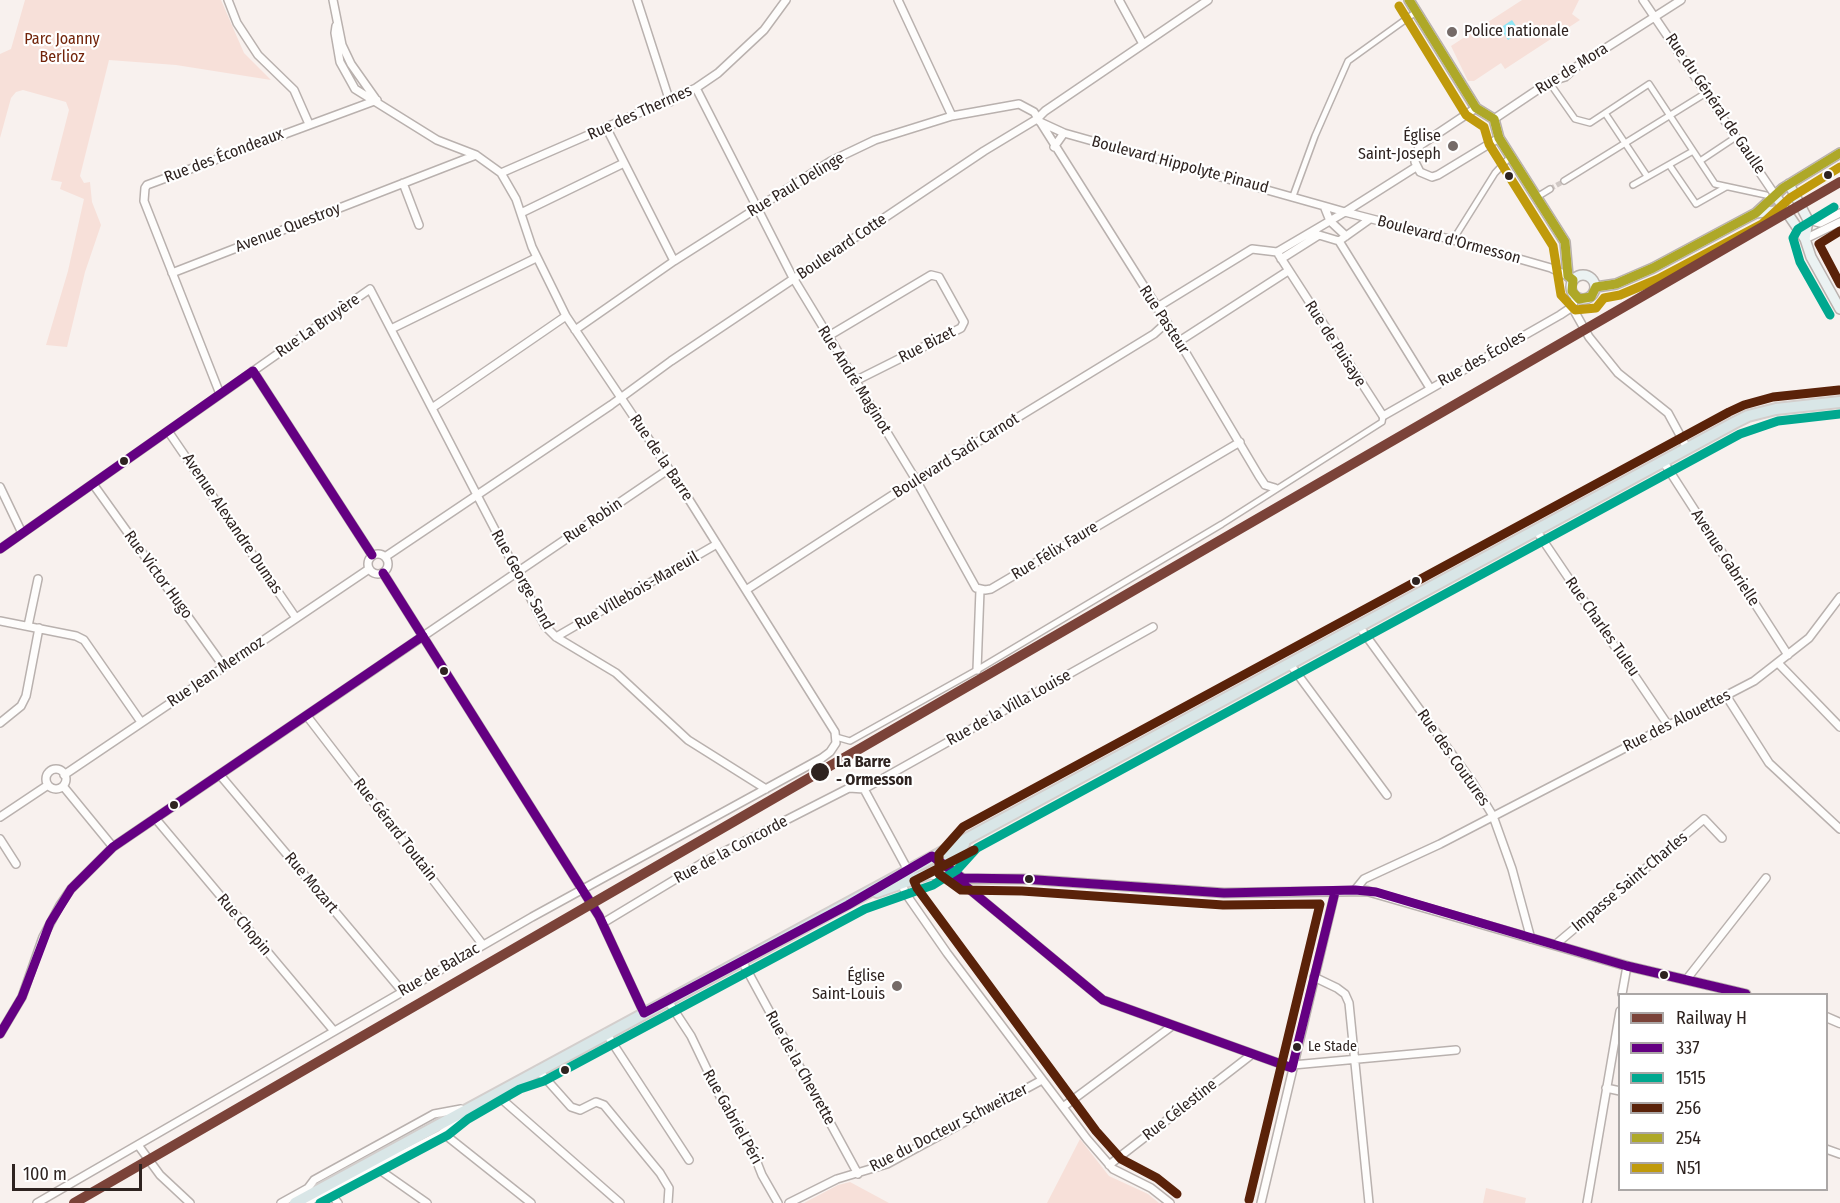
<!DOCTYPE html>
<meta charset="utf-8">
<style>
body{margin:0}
#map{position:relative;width:1840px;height:1203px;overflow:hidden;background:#f8f1ee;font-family:"Fira Sans Condensed",sans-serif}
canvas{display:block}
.legend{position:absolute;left:1618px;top:993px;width:210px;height:198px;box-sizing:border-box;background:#fff;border:2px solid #aba7a6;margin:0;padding:8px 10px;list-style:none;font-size:18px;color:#2e2320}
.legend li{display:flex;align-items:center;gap:12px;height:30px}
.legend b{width:30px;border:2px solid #aba7a6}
.scale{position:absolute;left:12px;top:1164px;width:130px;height:27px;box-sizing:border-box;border:3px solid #2e2320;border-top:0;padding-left:8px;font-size:18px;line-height:21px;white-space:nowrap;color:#2e2320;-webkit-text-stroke:4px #fff;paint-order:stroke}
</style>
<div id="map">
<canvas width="1840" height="1203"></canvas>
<ul class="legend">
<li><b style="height:8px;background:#7b4339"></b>Railway H</li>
<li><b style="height:8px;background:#640082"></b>337</li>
<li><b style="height:8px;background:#00a88f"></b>1515</li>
<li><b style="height:8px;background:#5a2209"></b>256</li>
<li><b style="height:8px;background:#aea828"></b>254</li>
<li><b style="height:8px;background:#c09a0b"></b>N51</li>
</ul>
<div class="scale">100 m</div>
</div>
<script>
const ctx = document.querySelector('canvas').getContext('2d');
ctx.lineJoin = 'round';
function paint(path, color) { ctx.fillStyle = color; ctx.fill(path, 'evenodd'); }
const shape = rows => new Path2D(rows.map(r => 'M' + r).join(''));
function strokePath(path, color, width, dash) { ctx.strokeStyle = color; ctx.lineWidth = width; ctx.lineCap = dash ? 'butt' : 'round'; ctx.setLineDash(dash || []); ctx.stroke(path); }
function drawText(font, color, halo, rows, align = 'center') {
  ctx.font = font + ' "Fira Sans Condensed",sans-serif'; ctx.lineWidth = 4.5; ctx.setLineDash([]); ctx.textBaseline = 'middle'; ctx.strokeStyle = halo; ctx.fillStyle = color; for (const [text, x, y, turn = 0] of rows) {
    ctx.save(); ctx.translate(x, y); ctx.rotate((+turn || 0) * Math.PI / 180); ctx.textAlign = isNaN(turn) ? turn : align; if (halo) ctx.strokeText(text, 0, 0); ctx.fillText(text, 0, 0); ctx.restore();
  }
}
paint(shape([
 [25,0,221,0,244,53,271,80,176,65,109,60,80,176,84,183,90,182,92,202,101,225,85,272,67,347,46,345,68,271,84,199,60,189,62,182,51,180,69,110,66,102,23,90,16,92,11,98,0,138,0,54,11,49],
 [1522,0,1579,0,1572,14,1580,20,1505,69,1501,63,1474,81,1468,81,1451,46],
 [1080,1139,1109,1176,1148,1194,1159,1203,1047,1203],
 [850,1182,889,1203,804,1203,838,1185],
 [1486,1188,1526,1198,1525,1203,1483,1203]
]), '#f7e0d9');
paint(shape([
 [1512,20,1520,32,1508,40,1500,28]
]), '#90e6f4');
strokePath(shape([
 [1550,189,1564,181]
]), '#d0c8c5', 5, [5, 2.5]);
const pedestrian = shape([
 [1549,82,1575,119,1590,123,1649,84,1715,184,1766,195],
 [1605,113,1647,176],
 [1700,161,1736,137],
 [1670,166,1696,204,1726,187],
 [1564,181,1706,93],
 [1633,185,1693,151],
 [1293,196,1315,136,1348,61,1416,12],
 [1537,197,1550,189],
 [1453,240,1495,173,1511,156],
 [836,737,850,741,977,670,1222,524,1382,422,1383,416]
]);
const minor = shape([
 [228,0,237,23,258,55,294,90,309,124],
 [333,0,342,45,351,64,375,98],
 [637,0,670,102],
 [898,0,952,116],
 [1119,0,1143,44],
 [1643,0,1775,195],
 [696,88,792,276,916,480,976,588,985,590,991,589,1240,442],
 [1476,108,1419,146,1415,162,1420,172,1432,177,1438,175,1499,138],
 [1494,119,1549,82,1565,77,1576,67,1681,0],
 [1040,122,1064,133,1324,206,1330,221],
 [606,127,674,261],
 [1054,147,1064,133],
 [501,173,696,88,718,73,764,30,786,0],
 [403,183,419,225],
 [1324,206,1345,212,1416,167],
 [521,213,624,163],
 [1808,220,1820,223,1840,213],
 [1330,221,1346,236],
 [1805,239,1840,222],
 [1339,241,1430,388],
 [1277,252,1383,416,1560,315,1572,307,1576,297],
 [1281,259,1319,235,1339,241,1370,219],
 [172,273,476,155],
 [1572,307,1589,337,1618,373,1668,413,1687,448],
 [1156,308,1252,249,1277,252,1345,212,1453,240,1551,268,1568,276],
 [391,329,536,258],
 [575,330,674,261,831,161,875,140,952,116,1019,104,1034,112,1183,348,1259,476,1265,485,1275,488],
 [827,337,931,275,939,277,964,322,961,328,855,381],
 [1178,342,1288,271],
 [253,371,372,555],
 [220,394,144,201,145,188,147,185,377,100],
 [432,408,566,316],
 [168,431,296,618],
 [1663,461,1788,655],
 [93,484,224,667],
 [0,487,22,533],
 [1536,530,1668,725],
 [0,549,370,289,545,626,556,637,616,673,688,740,766,789],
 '368 564a10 10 0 1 1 20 0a10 10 0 1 1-20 0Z',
 [385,557,611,405,671,361,984,151,1037,119,1045,111,1208,0],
 [383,573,599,916,644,1013],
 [746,590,922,476,1154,334,1166,323],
 [0,621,76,636,84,640,141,722],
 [28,626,38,579],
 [1359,626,1473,783,1493,816,1512,869,1531,939],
 [556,637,717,544],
 [1778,663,1840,727],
 [1290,664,1387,795],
 [977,670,980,590],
 [1727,697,1769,763,1840,829],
 [307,716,483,945],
 [0,723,21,706,26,696,39,628],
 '46 779a10 10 0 1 1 20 0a10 10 0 1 1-20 0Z',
 [64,775,369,569],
 [220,775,402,991],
 [63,786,113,847],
 [864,789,1153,627],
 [864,789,910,874],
 [0,817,48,785],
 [155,818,334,1031],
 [0,839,16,864],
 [957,879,1103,1000,1292,1068],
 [900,880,906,894,947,953,1087,1139,1113,1169,1151,1188,1170,1203],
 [1355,890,1364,879,1440,844,1754,681,1809,638,1840,597],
 [603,923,704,862,849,788,864,789],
 [1555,945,1704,819,1722,838],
 [742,961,858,1174],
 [1314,977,1337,988,1345,994,1349,1003,1369,1203],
 [1686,980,1766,878],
 [1622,994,1627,966],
 [668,1001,691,1036,727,1111,749,1142,762,1175,778,1203],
 [606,1033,689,1160],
 [0,1034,22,997,43,937,60,905,71,889,113,847,669,469],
 [1293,1065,1456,1050],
 [538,1070,571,1107,580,1110,596,1102,604,1105,660,1173,669,1188,668,1203],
 [1606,1088,1620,1091],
 [497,1095,620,1203],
 [1063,1107,1172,1026],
 [443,1133,531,1203],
 [138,1145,160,1175,190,1203],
 [1826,1149,1840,1154],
 [1109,1165,1251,1055],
 [377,1168,427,1203],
 [330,1193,338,1203],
 [37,1203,532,917,822,758,830,752,836,743,835,732,683,490,566,316,532,247,516,199,501,173,476,155,437,140,355,89,340,62,335,33,336,26],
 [281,1203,308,1188,314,1180,434,1114,461,1109],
 [306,1203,441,1134,458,1119],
 [789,1203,837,1179,887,1164,1042,1080],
 [1261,1203,1335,892],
 [1587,1203,1620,1011]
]);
const tertiary = shape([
 [941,862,962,878],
 [928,874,957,879,1023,879,1224,893,1367,891,1627,966,1746,994],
 [1826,1017,1840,1023]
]);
const secondary = shape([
 [1409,0,1476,108,1494,119,1499,138,1565,242,1568,276,1573,280],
 [1789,184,1808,220,1805,239,1811,257,1840,309],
 [1775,195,1805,239],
 [1756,213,1785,210],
 '1571 287a12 12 0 1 1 24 0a12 12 0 1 1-24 0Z',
 [1596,287,1616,284,1653,268,1756,213,1783,188,1840,153]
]);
const primary = shape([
 [877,892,928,874,944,865,964,844],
 [295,1203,1734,423,1748,416,1776,409,1840,402]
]);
strokePath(pedestrian, '#b9b1ae', 8);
strokePath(minor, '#b9b1ae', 10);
strokePath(tertiary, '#b9b1ae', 11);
strokePath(secondary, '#b9b1ae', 12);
strokePath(primary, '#d3cecc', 14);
strokePath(pedestrian, '#fefdfc', 5);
strokePath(minor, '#fefdfc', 7);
strokePath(tertiary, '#fefdfc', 8);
strokePath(secondary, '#ebf2f2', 9);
strokePath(primary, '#d9e6e7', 10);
strokePath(shape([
 [0,549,253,371,372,555],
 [383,573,599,916,644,1013],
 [945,877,957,879,1103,1000,1292,1068,1335,892],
 [644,1013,848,905,932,856,962,878,1023,879,1224,893,1355,890,1376,892,1627,966,1746,994],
 [0,1034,22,997,50,923,71,889,113,847,423,636]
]), '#640082', 9);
strokePath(shape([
 [1830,315,1800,262,1793,238,1798,229,1834,207],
 [320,1203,448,1135,468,1119,520,1089,544,1081,865,909,933,885,957,870,977,848,1740,434,1778,421,1840,414]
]), '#00a88f', 9);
strokePath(shape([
 [1840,231,1819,244,1840,284],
 [974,850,914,881,917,888,1096,1131,1121,1159,1157,1178,1177,1194],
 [1249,1200,1320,904,1223,905,1022,891,961,890,939,874,939,854,963,827,1729,412,1744,405,1773,397,1839,390]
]), '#5a2209', 9);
strokePath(shape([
 [1409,0,1476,108,1494,119,1499,138,1565,242,1568,276,1573,280,1572,291,1579,299,1591,297,1596,287,1616,284,1653,268,1756,213,1783,188,1840,153]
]), '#aea828', 9);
strokePath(shape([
 [1399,6,1466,115,1484,127,1489,144,1553,246,1561,295,1575,310,1596,308,1604,298,1620,295,1658,279,1762,224,1790,198,1840,167]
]), '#c09a0b', 9);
strokePath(shape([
 [74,1203,1840,182]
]), '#7b4339', 10);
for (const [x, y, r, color] of [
 [1452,32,6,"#756b68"],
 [1453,146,6,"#756b68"],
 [1828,175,5,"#2e2320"],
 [1509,176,5,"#2e2320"],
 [124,461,5,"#2e2320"],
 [1416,581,5,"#2e2320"],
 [444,671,5,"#2e2320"],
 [820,772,10,"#2e2320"],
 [174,805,5,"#2e2320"],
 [1029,879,5,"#2e2320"],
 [1664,975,5,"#2e2320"],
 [897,986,6,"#756b68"],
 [1297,1047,5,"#2e2320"],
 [565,1070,5,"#2e2320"]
]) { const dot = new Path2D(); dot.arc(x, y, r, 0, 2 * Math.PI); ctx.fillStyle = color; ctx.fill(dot); strokePath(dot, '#fff', 2); }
drawText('14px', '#2e2320', '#fff', [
 ["Le Stade",1308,1047]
], 'left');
drawText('16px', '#2e2320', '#fff', [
 ["Police nationale",1464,32,"left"],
 ["Église",1441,137],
 ["Saint-Joseph",1441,155],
 ["Église",885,977],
 ["Saint-Louis",885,995]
], 'right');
drawText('16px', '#72240a', '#fff', [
 ["Parc Joanny",62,40],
 ["Berlioz",62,58]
]);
drawText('16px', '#2e2320', '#fff', [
 ["Rue de Mora",1572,69,-32],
 ["Rue du Général de Gaulle",1715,104,56],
 ["Rue des Thermes",640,113,-24],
 ["Rue des Écondeaux",224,156,-21],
 ["Boulevard Hippolyte Pinaud",1180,165,15],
 ["Rue Paul Delinge",796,185,-31],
 ["Avenue Questroy",288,228,-21],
 ["Boulevard d'Ormesson",1449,240,15],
 ["Boulevard Cotte",842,247,-34],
 ["Rue Pasteur",1164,320,57],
 ["Rue La Bruyère",318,326,-35],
 ["Rue de Puisaye",1335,344,57],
 ["Rue Bizet",927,345,-27],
 ["Rue des Écoles",1482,359,-29],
 ["Rue André Maginot",854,380,58],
 ["Boulevard Sadi Carnot",956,456,-32],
 ["Rue de la Barre",661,458,56],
 ["Rue Robin",593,521,-34],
 ["Avenue Alexandre Dumas",232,524,56],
 ["Rue Félix Faure",1055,551,-31],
 ["Avenue Gabrielle",1725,558,57],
 ["Rue Victor Hugo",158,575,54],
 ["Rue George Sand",522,580,61],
 ["Rue Villebois-Mareuil",637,591,-30],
 ["Rue Charles Tuleu",1602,627,55],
 ["Rue Jean Mermoz",216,672,-34],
 ["Rue de la Villa Louise",1009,708,-29],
 ["Rue des Alouettes",1677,721,-27],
 ["Rue des Coutures",1453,758,55],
 ["Rue Gérard Toutain",395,830,52],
 ["Rue de la Concorde",731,850,-28],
 ["Impasse Saint-Charles",1630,882,-40],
 ["Rue Mozart",311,883,50],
 ["Rue Chopin",244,925,50],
 ["Rue de Balzac",439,970,-30],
 ["Rue de la Chevrette",800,1068,61],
 ["Rue Célestine",1180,1110,-38],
 ["Rue Gabriel Péri",732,1117,61],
 ["Rue du Docteur Schweitzer",949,1128,-27]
]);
drawText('bold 16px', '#2e2320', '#fff', [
 ["La Barre",836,763],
 ["- Ormesson",836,781]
], 'left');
</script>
